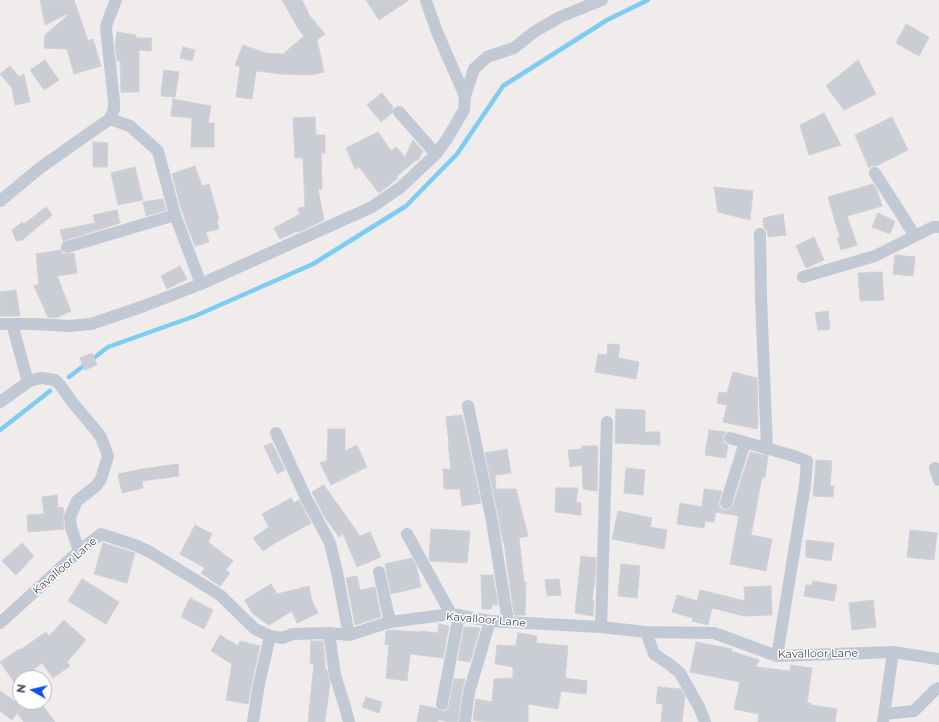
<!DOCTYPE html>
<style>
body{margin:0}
#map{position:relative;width:939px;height:722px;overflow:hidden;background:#efeceb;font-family:Montserrat,sans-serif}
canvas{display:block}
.north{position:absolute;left:12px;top:670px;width:40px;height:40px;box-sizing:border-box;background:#fff;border:1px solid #b4b8bd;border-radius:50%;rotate:278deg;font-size:11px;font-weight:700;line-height:16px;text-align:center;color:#434d5b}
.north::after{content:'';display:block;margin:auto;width:14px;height:18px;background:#0b51ea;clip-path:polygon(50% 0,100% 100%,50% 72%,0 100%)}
</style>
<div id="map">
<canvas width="939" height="722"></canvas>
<div class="north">N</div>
</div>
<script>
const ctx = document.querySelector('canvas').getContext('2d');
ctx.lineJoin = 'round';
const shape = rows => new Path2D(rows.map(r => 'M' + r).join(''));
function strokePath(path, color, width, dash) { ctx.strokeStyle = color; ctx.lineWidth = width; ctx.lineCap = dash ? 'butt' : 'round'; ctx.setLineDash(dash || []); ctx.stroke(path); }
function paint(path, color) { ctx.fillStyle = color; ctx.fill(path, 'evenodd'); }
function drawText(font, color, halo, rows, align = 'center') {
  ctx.font = font + ' Montserrat,sans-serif'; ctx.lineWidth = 3; ctx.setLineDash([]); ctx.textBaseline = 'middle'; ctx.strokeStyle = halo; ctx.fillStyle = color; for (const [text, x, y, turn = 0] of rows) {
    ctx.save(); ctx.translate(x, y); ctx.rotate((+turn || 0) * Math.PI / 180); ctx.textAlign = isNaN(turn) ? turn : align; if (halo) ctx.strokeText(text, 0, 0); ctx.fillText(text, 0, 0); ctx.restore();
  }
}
strokePath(shape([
 [69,377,108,347,195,316,313,264,406,206,457,154,503,86,607,20,648,0],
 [0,430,50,391]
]), '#7eccf2', 4.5);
const building = shape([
 [40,0,74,0,88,41,93,39,101,66,74,74,67,49,44,48,45,35,68,15,67,14,45,25,40,0],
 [282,0,302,0,310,16,325,34,317,40,324,72,312,75,282,74,256,71,252,99,236,97,240,67,235,65,243,45,266,53,283,54,304,36,299,30,282,0],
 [366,0,409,0,379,20,366,0],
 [906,24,929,37,919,56,896,43,906,24],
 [117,32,136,35,136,38,152,38,151,51,139,50,139,92,121,92,120,60,117,61,115,44,117,32],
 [183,47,195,50,192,61,180,58,183,47],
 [45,60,59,80,44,90,30,70,45,60],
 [858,60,876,94,844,110,826,86,858,60],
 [10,66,19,77,24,74,30,102,15,105,12,88,0,74,10,66],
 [164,70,179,72,175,97,161,96,162,92,161,92,164,70],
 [382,93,393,107,392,113,381,122,367,105,382,93],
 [173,99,211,106,208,123,214,123,214,147,191,147,192,118,171,116,173,99],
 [824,113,841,145,809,155,800,125,824,113],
 [315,117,316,135,325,135,325,153,321,153,322,189,318,189,324,220,301,231,295,232,280,239,274,228,300,214,298,208,305,207,303,158,295,158,293,118,315,117],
 [892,117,908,150,876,166,871,166,869,168,855,135,892,117],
 [378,132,391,151,396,147,405,157,413,140,423,151,418,160,416,160,396,177,398,178,379,193,359,167,355,169,346,148,378,132],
 [93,142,108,143,107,167,93,167,93,142],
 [195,166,202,186,209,184,219,219,217,220,219,229,206,232,209,242,195,246,185,220,183,212,182,212,172,174,195,166],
 [135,167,143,200,118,205,111,173,135,167],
 [873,184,877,190,882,206,847,216,857,245,841,250,837,238,840,238,828,197,873,184],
 [714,187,753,191,750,220,718,212,714,187],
 [163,199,166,210,146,216,143,202,163,199],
 [46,207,52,215,21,241,20,240,16,241,12,230,22,222,24,224,46,207],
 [117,210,120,223,63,241,60,230,95,223,93,215,117,210],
 [878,213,895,221,890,234,872,227,878,213],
 [783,214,786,235,768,237,767,231,764,228,763,218,783,214],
 [814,237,824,260,806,268,796,246,814,237],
 [61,250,62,253,66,254,74,253,77,273,57,276,71,311,56,318,48,317,34,286,39,284,36,254,61,250],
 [895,255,915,257,913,276,893,274,895,255],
 [180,266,187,279,167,289,161,276,180,266],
 [882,272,884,300,860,301,858,273,882,272],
 [16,290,20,316,0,316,0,292,16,290],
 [828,311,830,329,818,330,815,313,828,311],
 [608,344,620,345,618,358,639,362,636,379,595,372,598,354,607,355,608,344],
 [92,353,97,365,85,370,80,358,92,353],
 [733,372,757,378,758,422,757,429,723,422,727,405,717,403,719,392,727,393,733,372],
 [616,409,645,410,645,432,660,432,660,445,615,443,616,409],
 [462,415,481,503,462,506,460,489,444,489,443,469,451,469,448,443,449,443,446,417,462,415],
 [328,429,345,429,345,451,357,445,367,467,331,485,320,463,327,460,328,429],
 [709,430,726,432,723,436,723,439,724,443,728,445,726,458,705,455,709,430],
 [272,443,285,470,277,474,264,446,272,443],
 [582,446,598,446,597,491,583,489,582,465,570,467,568,450,582,449,582,446],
 [507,449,511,473,495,475,496,489,516,489,528,536,519,538,524,582,526,582,525,615,514,615,507,565,504,542,503,542,499,520,485,453,507,449],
 [750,452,768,456,765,477,762,477,751,535,772,539,766,571,730,564,739,516,716,512,714,522,705,521,704,528,677,524,680,503,702,507,704,489,722,491,719,501,719,505,720,508,724,510,728,510,731,508,733,505,750,452],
 [816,460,832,461,830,486,834,486,833,497,813,496,816,460],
 [178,464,179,476,142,481,143,488,122,493,118,474,142,469,178,464],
 [626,468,645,470,643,495,624,493,626,468],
 [324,485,360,536,370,532,381,557,357,567,343,534,339,537,324,516,312,492,324,485],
 [556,488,578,488,576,502,581,503,581,515,555,512,556,488],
 [57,495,58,508,63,507,64,513,63,518,64,529,28,532,27,515,44,514,42,497,57,495],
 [291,498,294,503,299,500,311,523,275,543,263,551,253,538,269,527,262,514,291,498],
 [618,511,652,518,650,527,667,530,664,549,612,539,618,511],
 [195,525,212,534,208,542,233,561,226,570,230,573,220,586,201,573,205,568,180,554,195,525],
 [431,529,470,531,467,563,430,561,429,559,431,529],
 [910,530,937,533,934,560,907,557,910,530],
 [806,540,834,543,831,561,806,557,806,540],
 [22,543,34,556,16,575,2,561,22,543],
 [103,543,135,553,127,583,94,574,103,543],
 [581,556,596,558,595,579,592,600,594,601,593,616,575,613,581,556],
 [412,558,416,565,421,587,391,594,385,564,412,558],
 [621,564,640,566,637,598,618,596,621,564],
 [481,575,493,575,498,605,493,604,491,609,482,609,481,575],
 [357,576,360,590,375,587,381,617,355,625,346,578,357,576],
 [82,579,119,602,106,624,68,601,82,579],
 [559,579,561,595,547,596,545,580,559,579],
 [813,581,837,585,834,601,804,596,806,585,812,585,813,581],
 [271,584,277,594,309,586,312,601,318,613,297,623,292,611,269,625,252,613,245,600,271,584],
 [771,586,772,615,744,616,712,608,708,625,692,621,693,618,672,612,677,595,697,601,700,590,745,601,744,587,771,586],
 [190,598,213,610,204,629,181,617,190,598],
 [873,600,876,627,852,630,849,603,873,600],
 [64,620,86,640,67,662,70,666,53,678,42,663,15,683,0,662,19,649,20,650,46,632,49,636,64,620],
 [439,624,449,626,443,658,410,654,407,681,386,678,389,645,385,644,386,631,389,630,421,632,421,631,438,633,439,624],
 [464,627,480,628,470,662,458,660,464,627],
 [518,633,537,636,536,643,568,646,565,678,587,681,586,694,561,691,558,709,528,704,528,722,484,722,473,720,476,699,492,702,494,679,513,678,513,667,495,664,497,645,516,646,518,633],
 [220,635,238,646,240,641,260,646,252,682,248,704,226,700,232,664,211,651,220,635],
 [311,641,323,641,325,661,325,670,327,670,330,683,325,722,308,722,314,664,310,663,311,641],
 [696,642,732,649,731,651,759,660,756,667,790,671,791,665,812,668,807,703,811,703,811,705,837,709,835,722,758,722,759,714,734,709,740,682,690,672,696,642],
 [454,679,465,679,462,691,458,722,450,722,438,720,437,722,417,722,420,705,436,708,441,711,445,711,447,709,449,705,454,679],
 [658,687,681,689,685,697,682,722,661,722,663,704,656,703,658,687],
 [0,691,26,709,35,702,40,702,55,722,24,722,17,713,12,720,0,711,0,691],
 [366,697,382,702,379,713,362,707,366,697]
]);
paint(building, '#cacdd4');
strokePath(building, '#cfd1d8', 1);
strokePath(shape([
 [426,1,437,32,465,96],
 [399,112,436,154],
 [110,119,130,126,158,151,175,215,201,284],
 [875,173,915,236],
 [0,201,40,168,91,132,110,119,114,109,114,101,106,29,107,23,116,0],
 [760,234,761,297,767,449],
 [67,247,175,215],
 [803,277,875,256,933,227,939,227],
 [0,324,34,324,69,326,91,324,144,306,201,284,372,207,401,187,436,154,447,139,464,110,465,96,474,69,487,57,514,48,534,32,560,17,602,0],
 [12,324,28,382],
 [0,402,28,382,36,379,42,378,55,380,60,385,73,403,93,427,101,437,108,456,106,463,101,479,96,486,77,501,70,517,71,527,79,551],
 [468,406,492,521,508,622],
 [276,433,307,500,330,543,337,572,349,635],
 [730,438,794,456,807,461,805,485,777,656],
 [935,468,939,480],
 [726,503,745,442],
 [407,534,451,614],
 [379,572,390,622],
 [0,623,79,551,101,534,135,545,150,552,220,595,255,629,270,636,282,638,293,634,329,633,349,635,390,622,451,614,490,621,508,622,601,627,646,632,714,633,777,656,893,652,939,659],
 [601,627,607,422],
 [646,632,654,654,669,664,680,673,699,707,705,722],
 [329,633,335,675,345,707,349,722],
 [442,704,459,615],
 [884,714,914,711,935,690,939,688],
 [253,722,259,684,270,636],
 [465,722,469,692,490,621],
 [883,722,893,652]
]), '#c1c9d5', 12);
drawText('11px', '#434d5b', '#fff', [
 ["Kavalloor Lane",65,566,-41],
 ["Kavalloor Lane",486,620,5],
 ["Kavalloor Lane",818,654,-1]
]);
</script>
